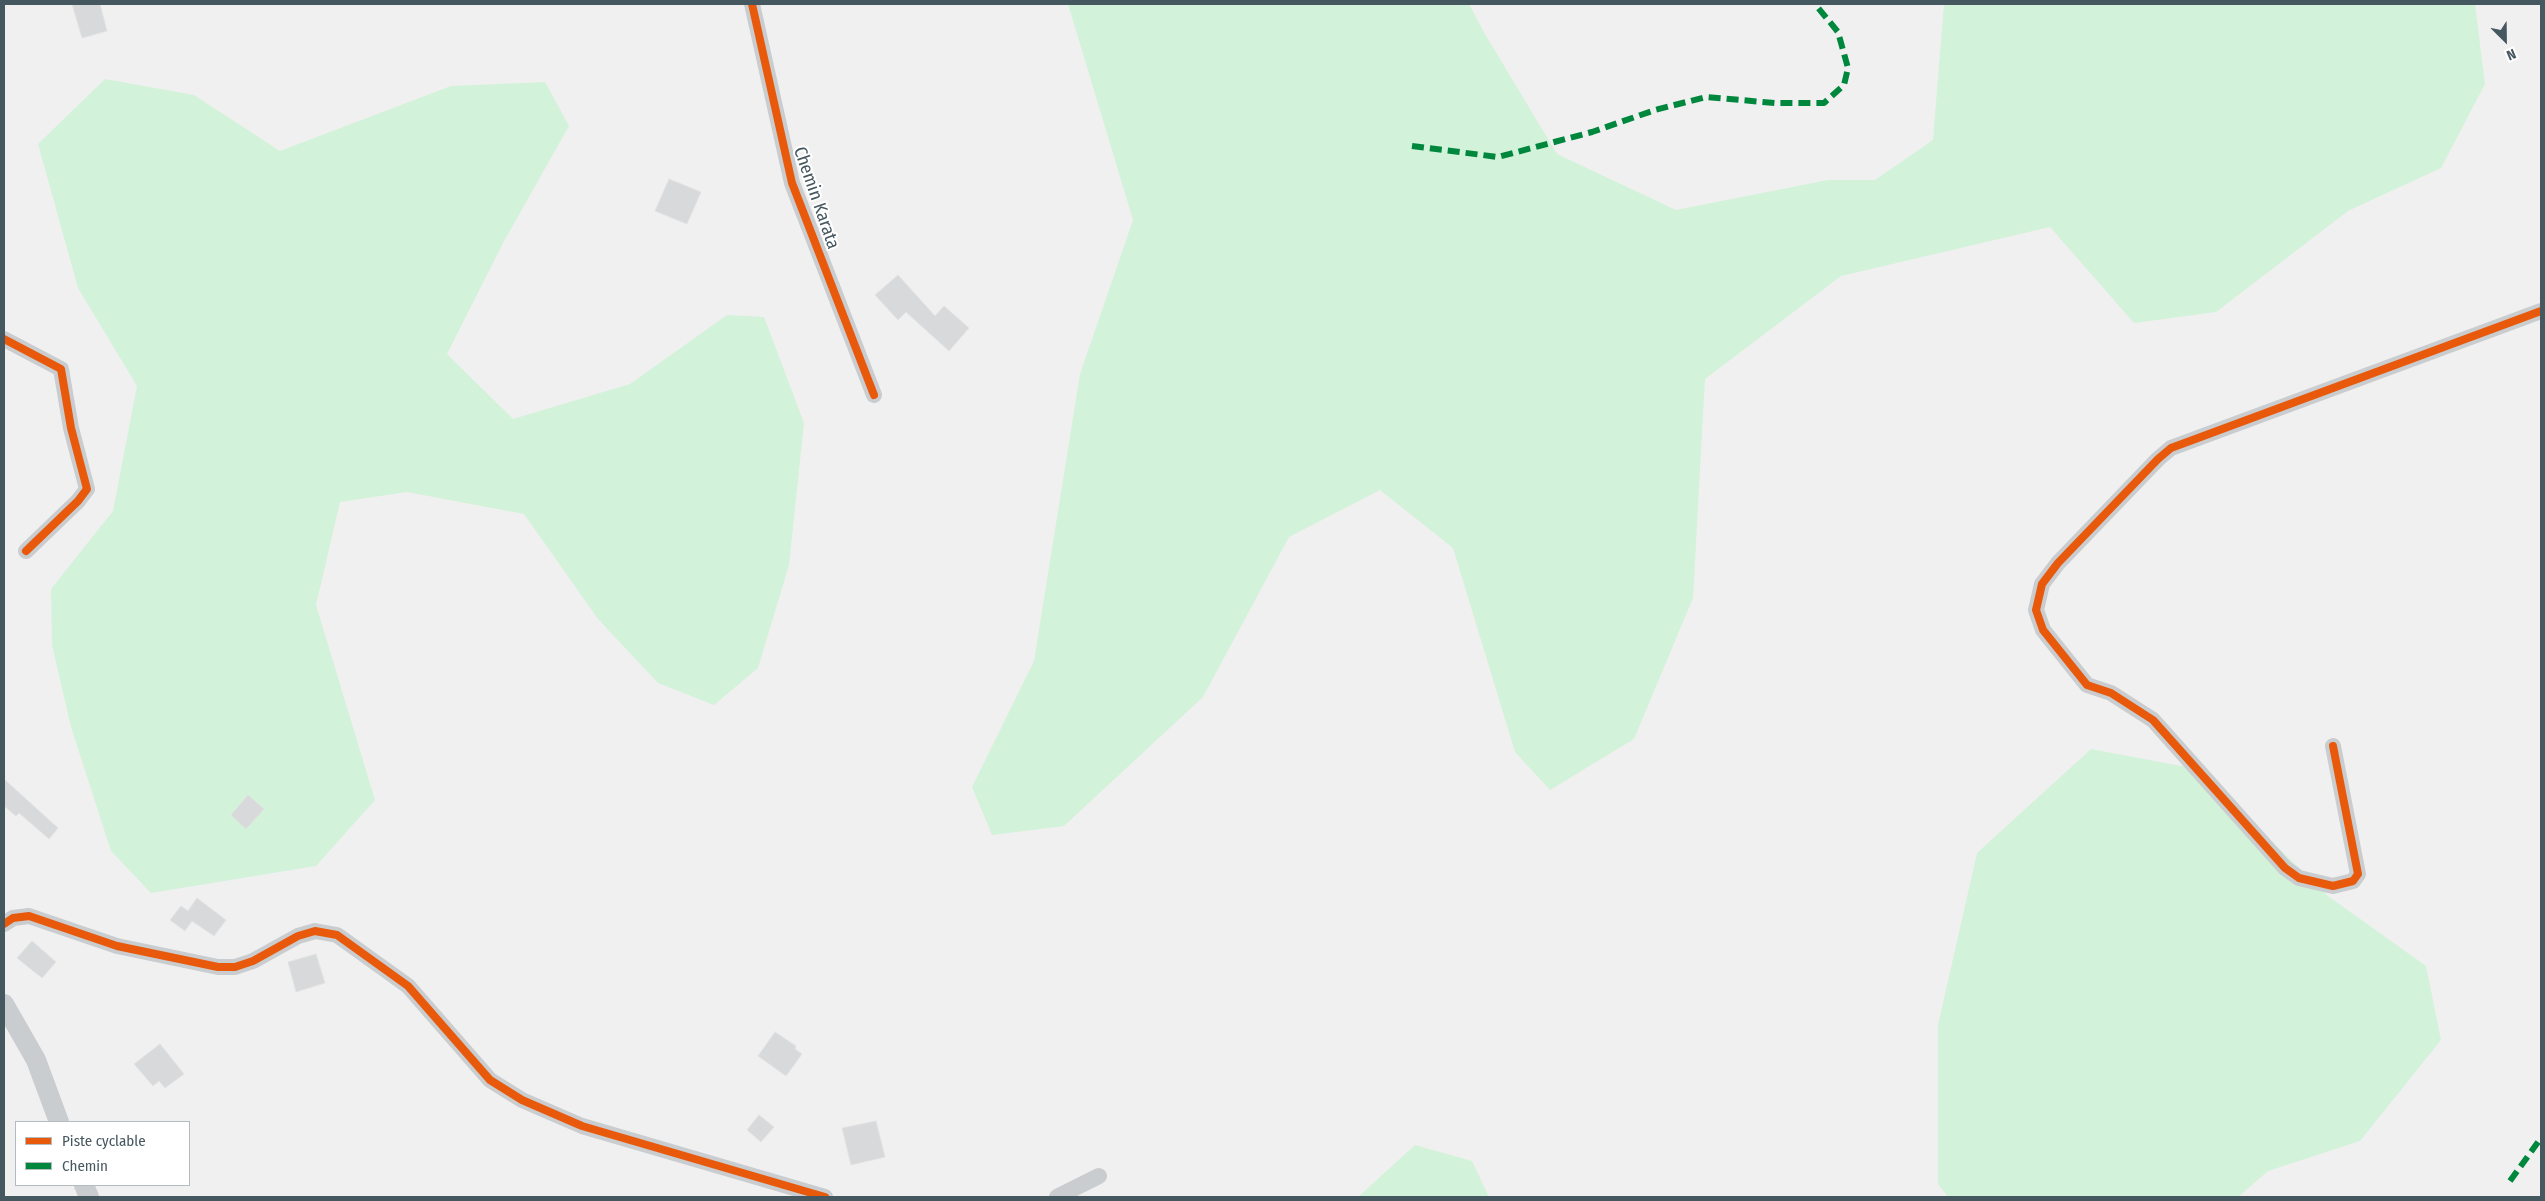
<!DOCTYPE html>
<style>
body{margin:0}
#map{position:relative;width:2545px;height:1201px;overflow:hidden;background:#f1f0f0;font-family:"Fira Sans Condensed",sans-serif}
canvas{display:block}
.frame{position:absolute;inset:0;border:5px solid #45575f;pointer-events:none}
.legend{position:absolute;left:15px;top:1121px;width:175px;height:65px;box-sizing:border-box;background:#fff;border:1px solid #b5bcbf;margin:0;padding:6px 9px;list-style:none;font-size:15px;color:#45575f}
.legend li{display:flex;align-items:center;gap:10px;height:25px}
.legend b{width:25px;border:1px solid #b5bcbf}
.north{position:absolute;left:2480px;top:15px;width:50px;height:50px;-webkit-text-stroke:4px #fff;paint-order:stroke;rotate:157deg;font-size:14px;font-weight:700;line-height:20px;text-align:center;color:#45575f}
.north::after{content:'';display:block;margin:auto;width:18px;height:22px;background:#45575f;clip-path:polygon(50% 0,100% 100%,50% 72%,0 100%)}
</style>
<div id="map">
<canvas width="2545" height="1201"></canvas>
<div class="frame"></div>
<ul class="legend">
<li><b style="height:6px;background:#e8590c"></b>Piste cyclable</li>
<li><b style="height:6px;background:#00873e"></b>Chemin</li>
</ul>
<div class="north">N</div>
</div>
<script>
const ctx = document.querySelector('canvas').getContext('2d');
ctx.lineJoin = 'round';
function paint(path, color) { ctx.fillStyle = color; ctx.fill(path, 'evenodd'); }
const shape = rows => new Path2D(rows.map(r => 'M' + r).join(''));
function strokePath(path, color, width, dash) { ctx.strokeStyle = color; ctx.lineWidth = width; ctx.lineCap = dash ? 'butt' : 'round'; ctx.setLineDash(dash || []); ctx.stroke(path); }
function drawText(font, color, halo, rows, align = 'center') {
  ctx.font = font + ' "Fira Sans Condensed",sans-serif'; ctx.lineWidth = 4; ctx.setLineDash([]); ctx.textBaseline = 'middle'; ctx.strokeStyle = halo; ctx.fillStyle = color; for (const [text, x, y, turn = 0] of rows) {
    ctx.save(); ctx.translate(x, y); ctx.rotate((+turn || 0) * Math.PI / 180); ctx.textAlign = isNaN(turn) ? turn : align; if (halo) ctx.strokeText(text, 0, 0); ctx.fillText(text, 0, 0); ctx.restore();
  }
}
paint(shape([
 [1068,4,1469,4,1485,34,1557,154,1676,210,1828,180,1875,180,1933,140,1944,4,2475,4,2485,84,2441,168,2348,211,2216,312,2134,323,2050,227,1841,276,1705,379,1693,598,1634,739,1550,790,1515,752,1453,548,1380,490,1289,537,1203,697,1064,826,992,835,972,787,1034,661,1080,374,1133,220],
 [105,79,194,95,280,151,451,86,545,82,569,126,503,243,447,354,513,419,630,384,727,315,764,317,804,423,789,565,758,668,714,705,658,683,598,619,524,514,407,492,340,502,316,605,375,800,316,866,151,893,111,851,71,727,52,645,51,589,113,511,137,386,78,288,38,144],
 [2091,749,2197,769,2328,896,2426,966,2441,1040,2360,1141,2268,1171,2238,1197,1948,1197,1938,1184,1938,1025,1977,853],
 [1415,1145,1472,1161,1489,1197,1358,1197]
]), '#d2f2d9');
const building = shape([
 [72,4,100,4,107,31,82,38,72,4],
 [669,179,701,192,687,224,655,211,669,179],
 [898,275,935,316,944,306,969,328,949,351,906,312,898,320,875,295,898,275],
 [4,779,58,828,49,839,19,813,16,816,4,806,4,779],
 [248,795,264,809,246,829,231,815,248,795],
 [197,898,226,920,214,936,192,921,185,931,170,920,181,906,188,911,197,898],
 [32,941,56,962,42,978,17,958,32,941],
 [316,954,325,983,296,992,288,962,316,954],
 [775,1032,796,1046,795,1049,802,1054,786,1076,758,1056,775,1032],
 [160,1044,184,1074,165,1088,159,1081,153,1086,134,1064,160,1044],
 [759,1115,774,1127,761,1142,747,1130,759,1115],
 [876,1121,885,1157,851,1165,842,1128,876,1121]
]);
paint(building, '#d7d9da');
strokePath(building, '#e2e2e3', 1);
strokePath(shape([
 [752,4,792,183,874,395],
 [4,339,61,369,71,428,87,489,78,501,26,551],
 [2333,746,2358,874,2353,881,2333,886,2299,878,2285,868,2153,720,2111,693,2087,685,2043,630,2036,610,2042,584,2058,563,2158,459,2171,448,2541,311],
 [4,924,13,918,29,916,117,946,218,967,235,967,253,961,298,936,315,931,337,935,408,986,490,1080,522,1100,582,1126,825,1197],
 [1057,1197,1099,1176]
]), '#c9cdcf', 16);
strokePath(shape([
 [4,1004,36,1060,59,1122],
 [84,1185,89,1197]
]), '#c9cdcf', 20);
strokePath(shape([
 [1412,146,1498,157,1592,132,1655,110,1706,97,1775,103,1824,103,1844,85,1848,68,1838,32,1815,4],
 [2510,1181,2541,1138]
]), '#00873e', 6, [12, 6]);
strokePath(shape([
 [752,4,792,183,874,395],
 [4,339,61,369,71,428,87,489,78,501,26,551],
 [2333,746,2358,874,2353,881,2333,886,2299,878,2285,868,2153,720,2111,693,2087,685,2043,630,2036,610,2042,584,2058,563,2158,459,2171,448,2541,311],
 [4,924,13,918,29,916,117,946,218,967,235,967,253,961,298,936,315,931,337,935,408,986,490,1080,522,1100,582,1126,825,1197]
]), '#e8590c', 8);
drawText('18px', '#45575f', '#fff', [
 ["Chemin Karata",816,198,71]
]);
</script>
